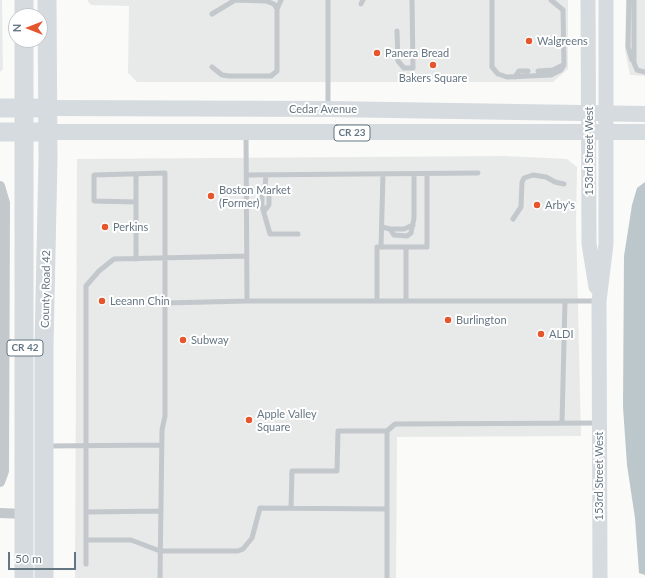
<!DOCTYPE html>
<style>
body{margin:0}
#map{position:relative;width:645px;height:578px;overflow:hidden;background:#fafaf8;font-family:Lato,sans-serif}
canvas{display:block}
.north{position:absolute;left:8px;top:8px;width:40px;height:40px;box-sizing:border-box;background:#fff;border:1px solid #c1c8cd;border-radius:50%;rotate:270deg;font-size:11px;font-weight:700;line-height:16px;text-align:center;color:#657683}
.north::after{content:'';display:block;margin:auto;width:14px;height:18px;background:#e4572e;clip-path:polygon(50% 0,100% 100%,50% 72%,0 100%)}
.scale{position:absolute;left:8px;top:552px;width:68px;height:18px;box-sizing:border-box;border:2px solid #657683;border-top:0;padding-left:5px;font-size:12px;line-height:14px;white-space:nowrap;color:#657683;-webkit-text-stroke:3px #fff;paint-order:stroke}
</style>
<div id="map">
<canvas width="645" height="578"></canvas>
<div class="north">N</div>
<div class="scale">50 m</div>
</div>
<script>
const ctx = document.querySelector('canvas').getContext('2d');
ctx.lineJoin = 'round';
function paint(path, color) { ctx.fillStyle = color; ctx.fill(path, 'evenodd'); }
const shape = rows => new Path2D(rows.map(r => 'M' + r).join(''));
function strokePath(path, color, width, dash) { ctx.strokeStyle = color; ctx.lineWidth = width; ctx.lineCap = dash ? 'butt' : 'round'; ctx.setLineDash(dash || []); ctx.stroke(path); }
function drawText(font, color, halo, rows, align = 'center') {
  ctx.font = font + ' Lato,sans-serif'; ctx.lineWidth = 4; ctx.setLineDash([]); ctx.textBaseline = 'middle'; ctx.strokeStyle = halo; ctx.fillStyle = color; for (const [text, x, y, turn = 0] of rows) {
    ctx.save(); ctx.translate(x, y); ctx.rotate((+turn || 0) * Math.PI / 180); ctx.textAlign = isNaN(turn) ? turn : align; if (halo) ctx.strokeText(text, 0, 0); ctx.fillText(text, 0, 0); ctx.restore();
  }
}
paint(shape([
 [0,0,2,0,3,69,0,72],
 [87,0,568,0,568,69,553,82,137,82,128,73,129,6,91,5],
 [626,0,645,0,645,76,630,75,625,50],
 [505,156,567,159,577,167,576,222,581,436,397,437,396,578,75,578,77,159]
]), '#e8e9e9');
paint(shape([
 [645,182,645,575,639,573,635,518,627,465,623,407,624,256,632,205,637,188]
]), '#bbc7cb');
strokePath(shape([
 [492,0,492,67,498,74,507,77,551,75,561,70,564,65,563,10,551,0],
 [629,0,628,47,632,60],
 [634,0,634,63,637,70,645,72],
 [361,4,363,0],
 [212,14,235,0,266,1,274,4,277,9],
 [397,31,398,61,404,68,413,68,412,0],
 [212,67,222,75,229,76,271,76,277,71,277,9,281,0],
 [538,71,553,70,563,65],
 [515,77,519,71,528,71],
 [328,107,328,0],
 [246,134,247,301],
 [247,175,478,173],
 [266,175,265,187,262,191,262,206,270,234,298,234],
 [136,202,94,201,94,175,165,173,165,416,162,430,160,578],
 [265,210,269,205,269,193,265,187],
 [513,219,521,207,522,182,524,178,533,175,546,177,555,182,564,184],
 [382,227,390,229,394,235,407,236,411,233,414,218,414,174],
 [390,229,404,229,413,225],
 [381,247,383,174],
 [406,247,406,301],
 [136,259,136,174],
 [377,301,377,247,427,247,427,174],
 [165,303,247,301,598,301],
 [562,423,565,301],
 [387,431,395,424,598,423],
 [47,446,162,445],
 [291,508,292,471,337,471,338,431,387,431,387,578],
 [161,511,86,512,86,286,99,271,114,259,247,256],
 [86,540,131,540,160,551,238,551,243,549,252,538,260,508,387,509],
 [86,564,86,512]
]), '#c3c8cc', 5);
strokePath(shape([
 [0,186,5,203,4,471,0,482],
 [0,513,25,514]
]), '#c3c8cc', 10);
strokePath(shape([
 [588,0,589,244,596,287],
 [600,578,599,301,606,244,606,0]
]), '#d6dbdf', 15);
strokePath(shape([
 [47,108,328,109,645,114],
 [47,132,645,132]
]), '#d6dbdf', 16);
strokePath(shape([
 [24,0,24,16],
 [0,108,36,108],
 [0,132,37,132],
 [24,578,24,40],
 [44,578,44,347,48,159,47,0]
]), '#d6dbdf', 19);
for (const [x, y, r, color] of [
 [529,41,4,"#e4572e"],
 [377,53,4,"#e4572e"],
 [433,65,4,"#e4572e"],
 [211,196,4,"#e4572e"],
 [537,205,4,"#e4572e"],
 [105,227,4,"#e4572e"],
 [102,301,4,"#e4572e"],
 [448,320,4,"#e4572e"],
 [541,334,4,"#e4572e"],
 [183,340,4,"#e4572e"],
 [249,420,4,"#e4572e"]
]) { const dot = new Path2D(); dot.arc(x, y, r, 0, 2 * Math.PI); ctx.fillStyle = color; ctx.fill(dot); strokePath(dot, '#fff', 1.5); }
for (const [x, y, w] of [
 [352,133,36],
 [25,348,36]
]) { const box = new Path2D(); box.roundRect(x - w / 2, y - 8, w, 16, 3); ctx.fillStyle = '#fff'; ctx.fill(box); strokePath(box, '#657683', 1); }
drawText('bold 10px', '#657683', null, [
 ["CR 23",352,133],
 ["CR 42",25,348]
]);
drawText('11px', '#657683', '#fff', [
 ["Walgreens",537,41],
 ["Panera Bread",385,53],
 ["Bakers Square",433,78,"center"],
 ["Boston Market",219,190],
 ["(Former)",219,203],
 ["Arby's",545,205],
 ["Perkins",113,227],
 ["Leeann Chin",110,301],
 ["Burlington",456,320],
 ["ALDI",549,334],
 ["Subway",191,340],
 ["Apple Valley",257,414],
 ["Square",257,427]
], 'left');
drawText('11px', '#657683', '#fff', [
 ["Cedar Avenue",323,109],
 ["153rd Street West",589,151,-90],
 ["County Road 42",46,289,-89],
 ["153rd Street West",599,476,-90]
]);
</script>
